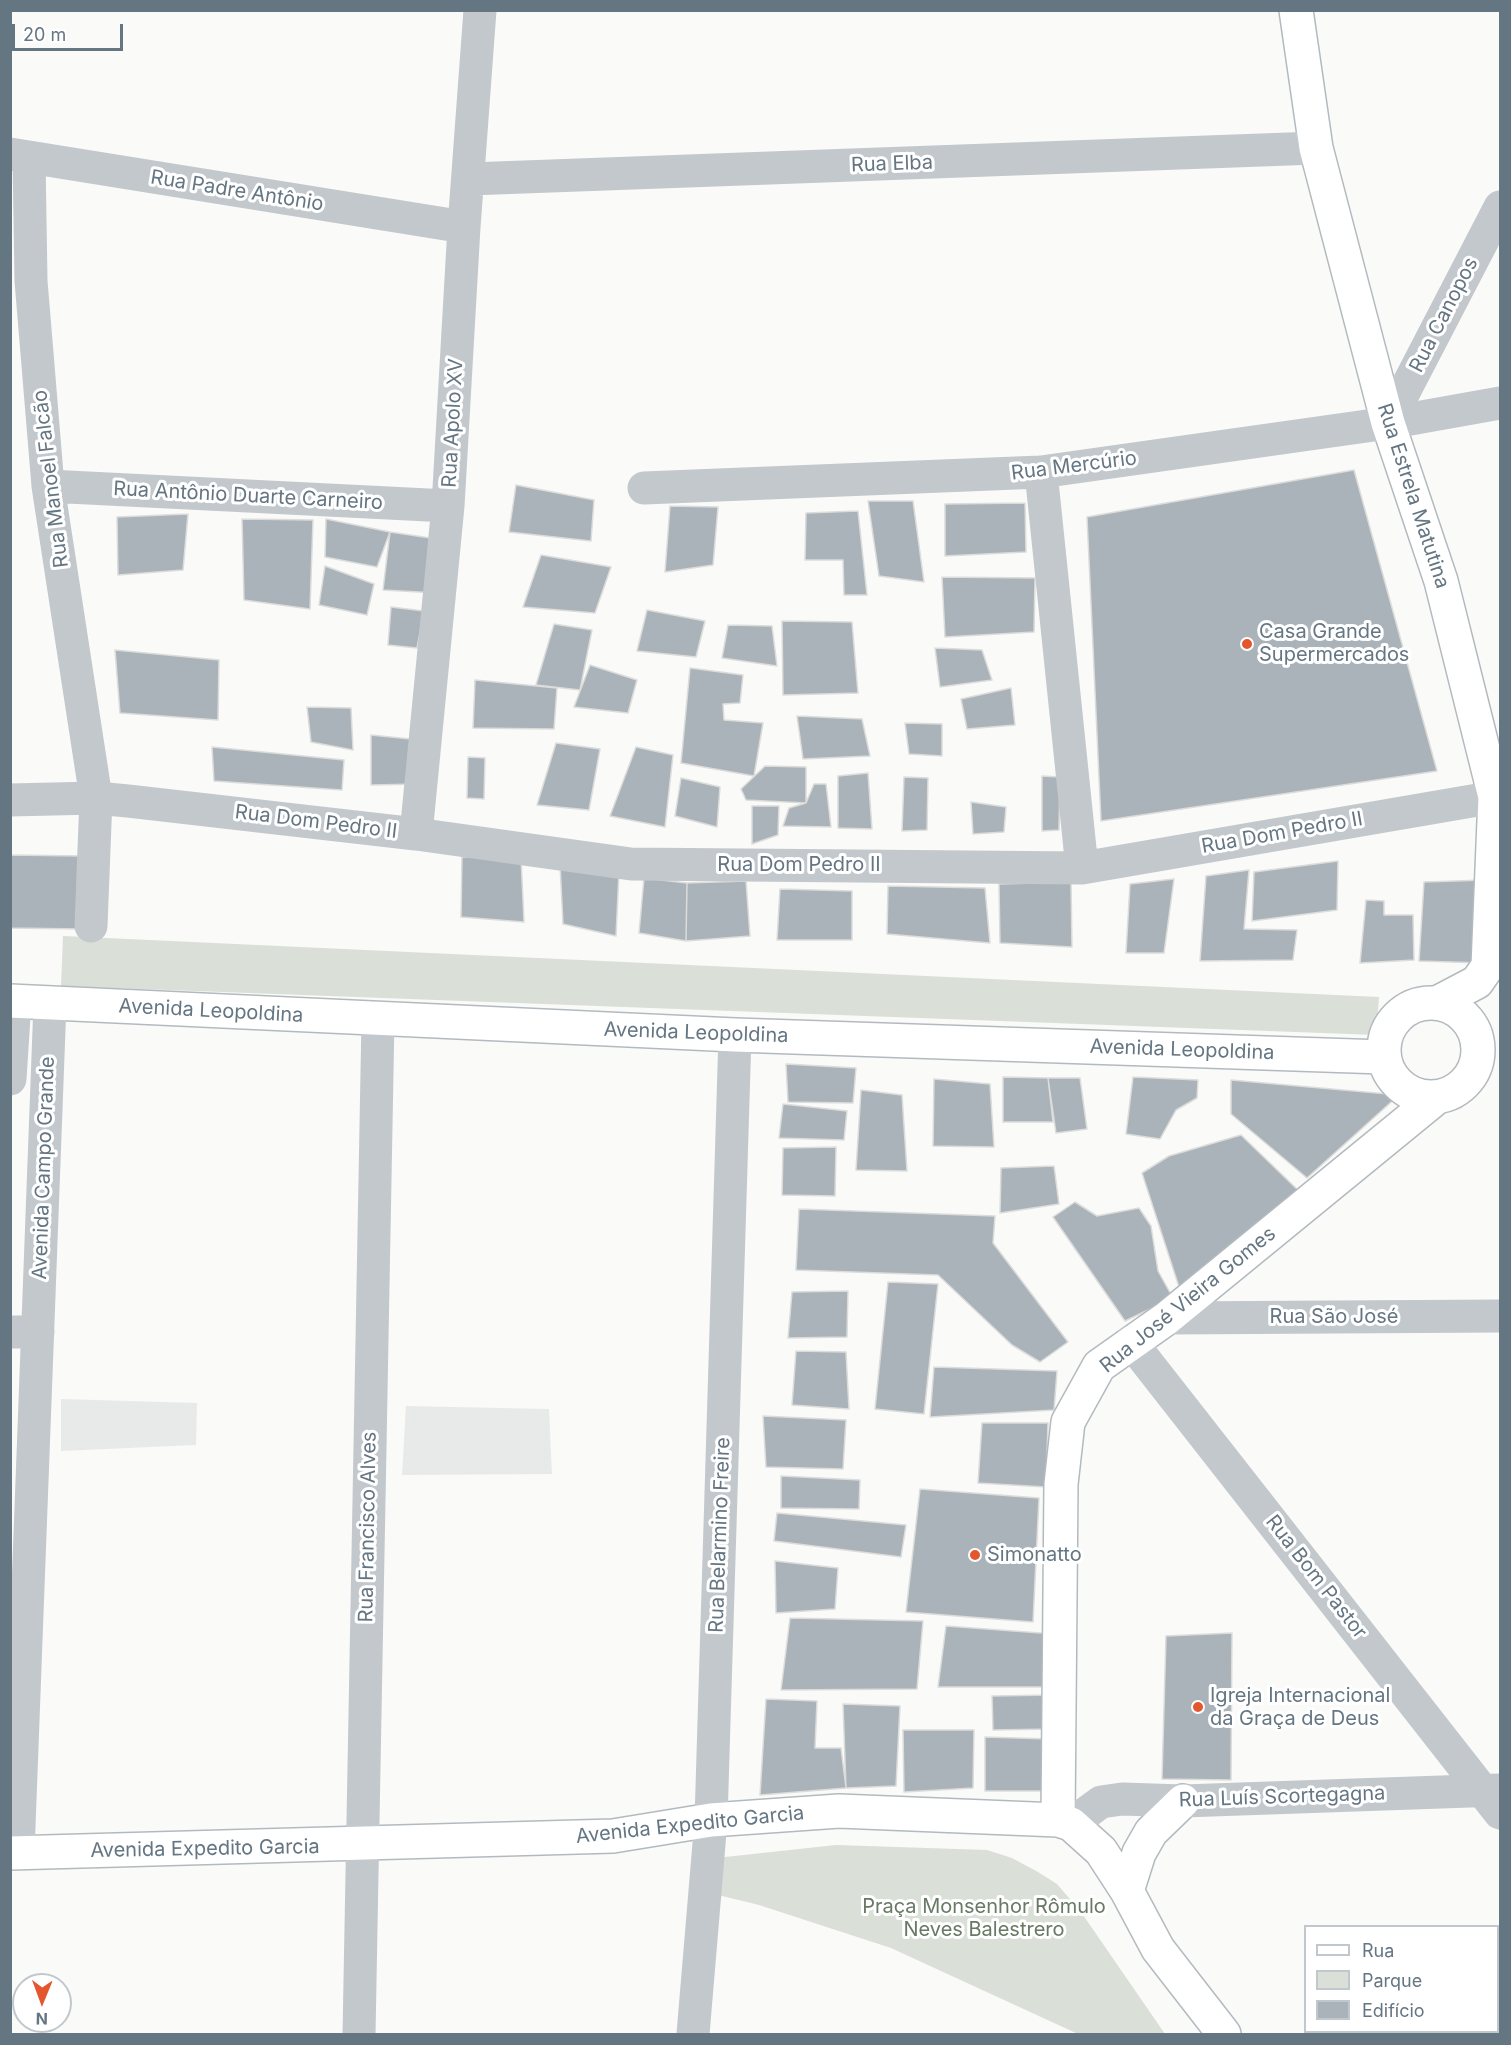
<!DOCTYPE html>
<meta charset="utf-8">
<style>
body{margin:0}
#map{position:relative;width:1511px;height:2045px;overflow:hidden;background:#fafaf8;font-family:Inter,sans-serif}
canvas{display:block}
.frame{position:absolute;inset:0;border:12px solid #657683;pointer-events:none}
.legend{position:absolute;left:1304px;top:1925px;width:195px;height:108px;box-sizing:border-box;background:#fff;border:2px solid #c1c8cd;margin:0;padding:8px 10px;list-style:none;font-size:18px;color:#657683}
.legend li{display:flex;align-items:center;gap:12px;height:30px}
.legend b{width:30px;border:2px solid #c1c8cd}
.north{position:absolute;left:12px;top:1973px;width:60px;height:60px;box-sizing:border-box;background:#fff;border:2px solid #c1c8cd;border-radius:50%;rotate:181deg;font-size:16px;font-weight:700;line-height:24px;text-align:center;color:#657683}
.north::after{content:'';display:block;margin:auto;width:21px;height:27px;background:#e4572e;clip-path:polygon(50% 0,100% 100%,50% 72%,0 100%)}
.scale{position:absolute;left:12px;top:24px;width:111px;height:27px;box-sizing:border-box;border:3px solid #657683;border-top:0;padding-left:8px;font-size:18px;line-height:21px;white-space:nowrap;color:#657683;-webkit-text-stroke:4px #fff;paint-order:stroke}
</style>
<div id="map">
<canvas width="1511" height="2045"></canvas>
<div class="frame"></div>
<ul class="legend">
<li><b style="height:8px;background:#fff"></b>Rua</li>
<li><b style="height:16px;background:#dadfd7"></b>Parque</li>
<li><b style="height:16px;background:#aab3b9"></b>Edifício</li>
</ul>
<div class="north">N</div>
<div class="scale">20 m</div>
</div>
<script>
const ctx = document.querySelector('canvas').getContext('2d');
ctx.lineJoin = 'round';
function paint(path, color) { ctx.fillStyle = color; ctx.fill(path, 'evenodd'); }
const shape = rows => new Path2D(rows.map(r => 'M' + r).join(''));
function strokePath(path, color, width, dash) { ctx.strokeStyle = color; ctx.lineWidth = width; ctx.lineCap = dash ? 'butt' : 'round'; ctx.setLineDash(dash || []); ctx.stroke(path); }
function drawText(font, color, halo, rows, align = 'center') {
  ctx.font = font + ' Inter,sans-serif'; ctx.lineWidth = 6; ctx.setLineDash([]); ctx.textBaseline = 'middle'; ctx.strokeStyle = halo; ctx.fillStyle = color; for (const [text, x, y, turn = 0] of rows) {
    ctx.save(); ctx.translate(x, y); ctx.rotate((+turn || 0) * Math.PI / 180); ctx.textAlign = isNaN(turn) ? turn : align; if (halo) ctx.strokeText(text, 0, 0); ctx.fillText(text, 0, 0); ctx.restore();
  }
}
paint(shape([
 [61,1399,197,1403,196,1445,61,1451],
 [406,1406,549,1409,552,1474,402,1475]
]), '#e8e9e9');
paint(shape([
 [63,936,1379,997,1376,1035,61,986],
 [836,1845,987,1850,1012,1858,1038,1872,1057,1884,1081,1912,1165,2034,1078,2034,891,1948,759,1905,714,1894,716,1858]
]), '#dadfd7');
const building = shape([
 [1354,470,1437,771,1101,821,1087,517,1354,470],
 [516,485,594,500,591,541,509,532,516,485],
 [868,501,913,501,924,582,879,576,868,501],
 [1025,503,1026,552,945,556,945,504,1025,503],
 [670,506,718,507,713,565,665,572,670,506],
 [858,511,867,595,844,595,843,560,805,560,806,513,858,511],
 [188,514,183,570,118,575,117,517,188,514],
 [242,519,313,520,310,609,244,600,242,519],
 [326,519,390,532,377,567,325,557,326,519],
 [390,532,444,540,437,593,383,590,390,532],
 [541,555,611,567,595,613,523,607,541,555],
 [325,566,374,584,367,615,319,605,325,566],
 [942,577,1035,578,1034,632,945,637,942,577],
 [391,607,424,611,417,648,388,645,391,607],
 [647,610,705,621,696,657,637,651,647,610],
 [782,621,852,622,858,693,783,695,782,621],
 [554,624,592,630,580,690,536,685,554,624],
 [728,625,772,626,777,666,722,658,728,625],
 [935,648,982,650,992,680,940,687,935,648],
 [115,650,219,660,218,720,120,713,115,650],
 [590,665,637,680,628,713,574,707,590,665],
 [690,668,743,675,740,703,723,704,724,720,763,723,754,776,681,763,690,668],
 [475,680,557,688,554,729,473,728,475,680],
 [1011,688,1015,725,967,729,961,699,1011,688],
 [307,707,351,708,353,750,311,742,307,707],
 [797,716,862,719,870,756,803,759,797,716],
 [905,723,942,724,942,756,909,754,905,723],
 [371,735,420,740,417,784,371,785,371,735],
 [556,743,600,749,589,810,537,805,556,743],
 [212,747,344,760,342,790,214,781,212,747],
 [636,747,673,755,665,827,610,816,636,747],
 [468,757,485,758,484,799,467,798,468,757],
 [765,766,806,767,806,803,746,800,741,789,765,766],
 [868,773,872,829,838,828,838,776,868,773],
 [1042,776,1060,777,1059,830,1042,831,1042,776],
 [904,777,928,778,927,830,902,831,904,777],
 [681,778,720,787,717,827,675,816,681,778],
 [814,784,826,784,831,827,783,826,789,808,806,803,814,784],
 [971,802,1006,807,1004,832,973,834,971,802],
 [752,806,779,806,778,835,752,844,752,806],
 [10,855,82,856,81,929,10,928,10,855],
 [462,857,521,857,524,922,461,917,462,857],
 [1338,861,1337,910,1252,921,1254,872,1338,861],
 [560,865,619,872,616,936,563,924,560,865],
 [1249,870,1244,929,1297,930,1293,960,1200,961,1206,876,1249,870],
 [644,878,687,883,686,941,639,933,644,878],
 [1174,879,1164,953,1126,953,1130,884,1174,879],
 [1486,880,1483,963,1419,961,1424,882,1486,880],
 [746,881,750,936,686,941,687,883,746,881],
 [1071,882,1072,947,1000,943,999,884,1071,882],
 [888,886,985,888,990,943,887,934,888,886],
 [780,889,852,891,852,940,777,940,780,889],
 [1366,900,1384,901,1384,915,1413,915,1414,960,1360,963,1366,900],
 [786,1064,856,1068,853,1103,788,1102,786,1064],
 [1003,1077,1048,1078,1053,1122,1003,1122,1003,1077],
 [1133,1077,1198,1080,1197,1098,1176,1110,1160,1139,1126,1134,1133,1077],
 [1048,1078,1080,1078,1087,1129,1056,1133,1048,1078],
 [934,1079,990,1084,994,1147,933,1146,934,1079],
 [1231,1080,1399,1095,1307,1178,1231,1114,1231,1080],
 [861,1090,902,1095,907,1171,856,1170,861,1090],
 [783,1104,847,1111,844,1140,779,1138,783,1104],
 [1241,1135,1301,1193,1180,1290,1142,1173,1169,1156,1241,1135],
 [836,1147,835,1196,782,1195,783,1148,836,1147],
 [1054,1166,1059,1204,1000,1213,1001,1168,1054,1166],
 [1075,1202,1097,1216,1139,1208,1151,1226,1158,1271,1173,1298,1125,1321,1053,1217,1075,1202],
 [799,1209,995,1216,993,1243,1068,1342,1040,1362,1012,1345,938,1275,796,1270,799,1209],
 [888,1282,938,1284,924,1414,875,1409,888,1282],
 [848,1291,847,1337,788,1338,792,1292,848,1291],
 [796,1351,846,1352,849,1409,792,1405,796,1351],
 [934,1367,1057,1371,1054,1410,930,1417,934,1367],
 [763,1416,846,1420,843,1469,766,1467,763,1416],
 [982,1423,1048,1423,1046,1487,978,1483,982,1423],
 [781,1476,860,1480,859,1509,781,1508,781,1476],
 [920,1489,1039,1498,1033,1622,906,1612,920,1489],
 [777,1513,906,1525,901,1557,774,1541,777,1513],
 [775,1561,838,1568,835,1609,776,1613,775,1561],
 [790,1618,923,1621,917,1689,781,1690,790,1618],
 [946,1626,1054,1634,1052,1687,938,1687,946,1626],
 [1232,1633,1231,1780,1162,1779,1166,1636,1232,1633],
 [1054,1695,1052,1729,993,1730,992,1696,1054,1695],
 [766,1699,817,1701,815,1748,841,1748,846,1788,760,1795,766,1699],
 [843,1704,900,1706,896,1786,846,1788,843,1704],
 [903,1730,974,1730,973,1788,904,1792,903,1730],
 [985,1737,1049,1739,1049,1791,985,1791,985,1737]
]);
paint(building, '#aab3b9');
strokePath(building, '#dcdcda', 1.5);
const secondary = shape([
 [1296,10,1316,148,1388,423,1441,581,1495,797,1488,966,1477,982,1437,1003],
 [10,1001,735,1035,1383,1057],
 '1384 1050a47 47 0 1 1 94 0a47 47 0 1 1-94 0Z',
 [1058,1820,1061,1484,1068,1422,1099,1366,1167,1318,1436,1098],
 [10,1853,613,1836,711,1820,839,1811,1058,1820,1071,1824,1101,1851,1127,1891,1158,1949,1224,2034],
 [1127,1891,1139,1853,1151,1832,1183,1801]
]);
strokePath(secondary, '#b3babf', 36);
strokePath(shape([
 [10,154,464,227],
 [29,158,31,281,48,486,96,798,91,926],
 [469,179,1316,148],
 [1388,423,1500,207],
 [1041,472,1082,868],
 [48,486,448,506],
 [644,488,1041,472,1388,423,1500,403],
 [10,800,96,798,128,801,416,834,631,864,1082,868,1495,797],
 [416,834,448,506,464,227,480,10],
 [10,1079,15,1001],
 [1167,1318,1500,1316],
 [10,1332,38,1332],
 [1131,1342,1500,1813],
 [1071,1824,1101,1802,1122,1799,1183,1801,1499,1790],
 [18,1853,50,1003],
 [359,2034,378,1019],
 [693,2034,711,1820,735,1035]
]), '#c3c8cc', 33);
strokePath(secondary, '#fff', 33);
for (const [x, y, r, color] of [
 [1247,644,6,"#e4572e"],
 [975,1555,6,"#e4572e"],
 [1198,1707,6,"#e4572e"]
]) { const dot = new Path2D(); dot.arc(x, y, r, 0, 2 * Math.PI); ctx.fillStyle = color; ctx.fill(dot); strokePath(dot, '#fff', 2); }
drawText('20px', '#657683', '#fff', [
 ["Rua Elba",892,164,-2],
 ["Rua Padre Antônio",237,191,9],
 ["Rua Canopos",1444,315,-63],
 ["Rua Apolo XV",453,423,-87],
 ["Rua Mercúrio",1074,466,-7],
 ["Rua Manoel Falcão",51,479,-97],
 ["Rua Antônio Duarte Carneiro",248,496,3],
 ["Rua Estrela Matutina",1413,496,72],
 ["Rua Dom Pedro II",316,822,7],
 ["Rua Dom Pedro II",1282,833,-10],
 ["Rua Dom Pedro II",799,865],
 ["Avenida Leopoldina",211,1011,3],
 ["Avenida Leopoldina",696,1033,2],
 ["Avenida Leopoldina",1182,1050,2],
 ["Avenida Campo Grande",44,1168,-88],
 ["Rua José Vieira Gomes",1188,1300,-39],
 ["Rua São José",1334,1317],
 ["Rua Francisco Alves",368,1527,-89],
 ["Rua Belarmino Freire",720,1535,-88],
 ["Rua Bom Pastor",1316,1577,52],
 ["Rua Luís Scortegagna",1282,1797,-2],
 ["Avenida Expedito Garcia",690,1825,-6],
 ["Avenida Expedito Garcia",205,1849,-1]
]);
drawText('20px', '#657683', '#fff', [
 ["Casa Grande",1259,632],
 ["Supermercados",1259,655],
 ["Simonatto",987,1555],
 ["Igreja Internacional",1210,1696],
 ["da Graça de Deus",1210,1719]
], 'left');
drawText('20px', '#687a64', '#fff', [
 ["Praça Monsenhor Rômulo",984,1907],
 ["Neves Balestrero",984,1930]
]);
</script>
